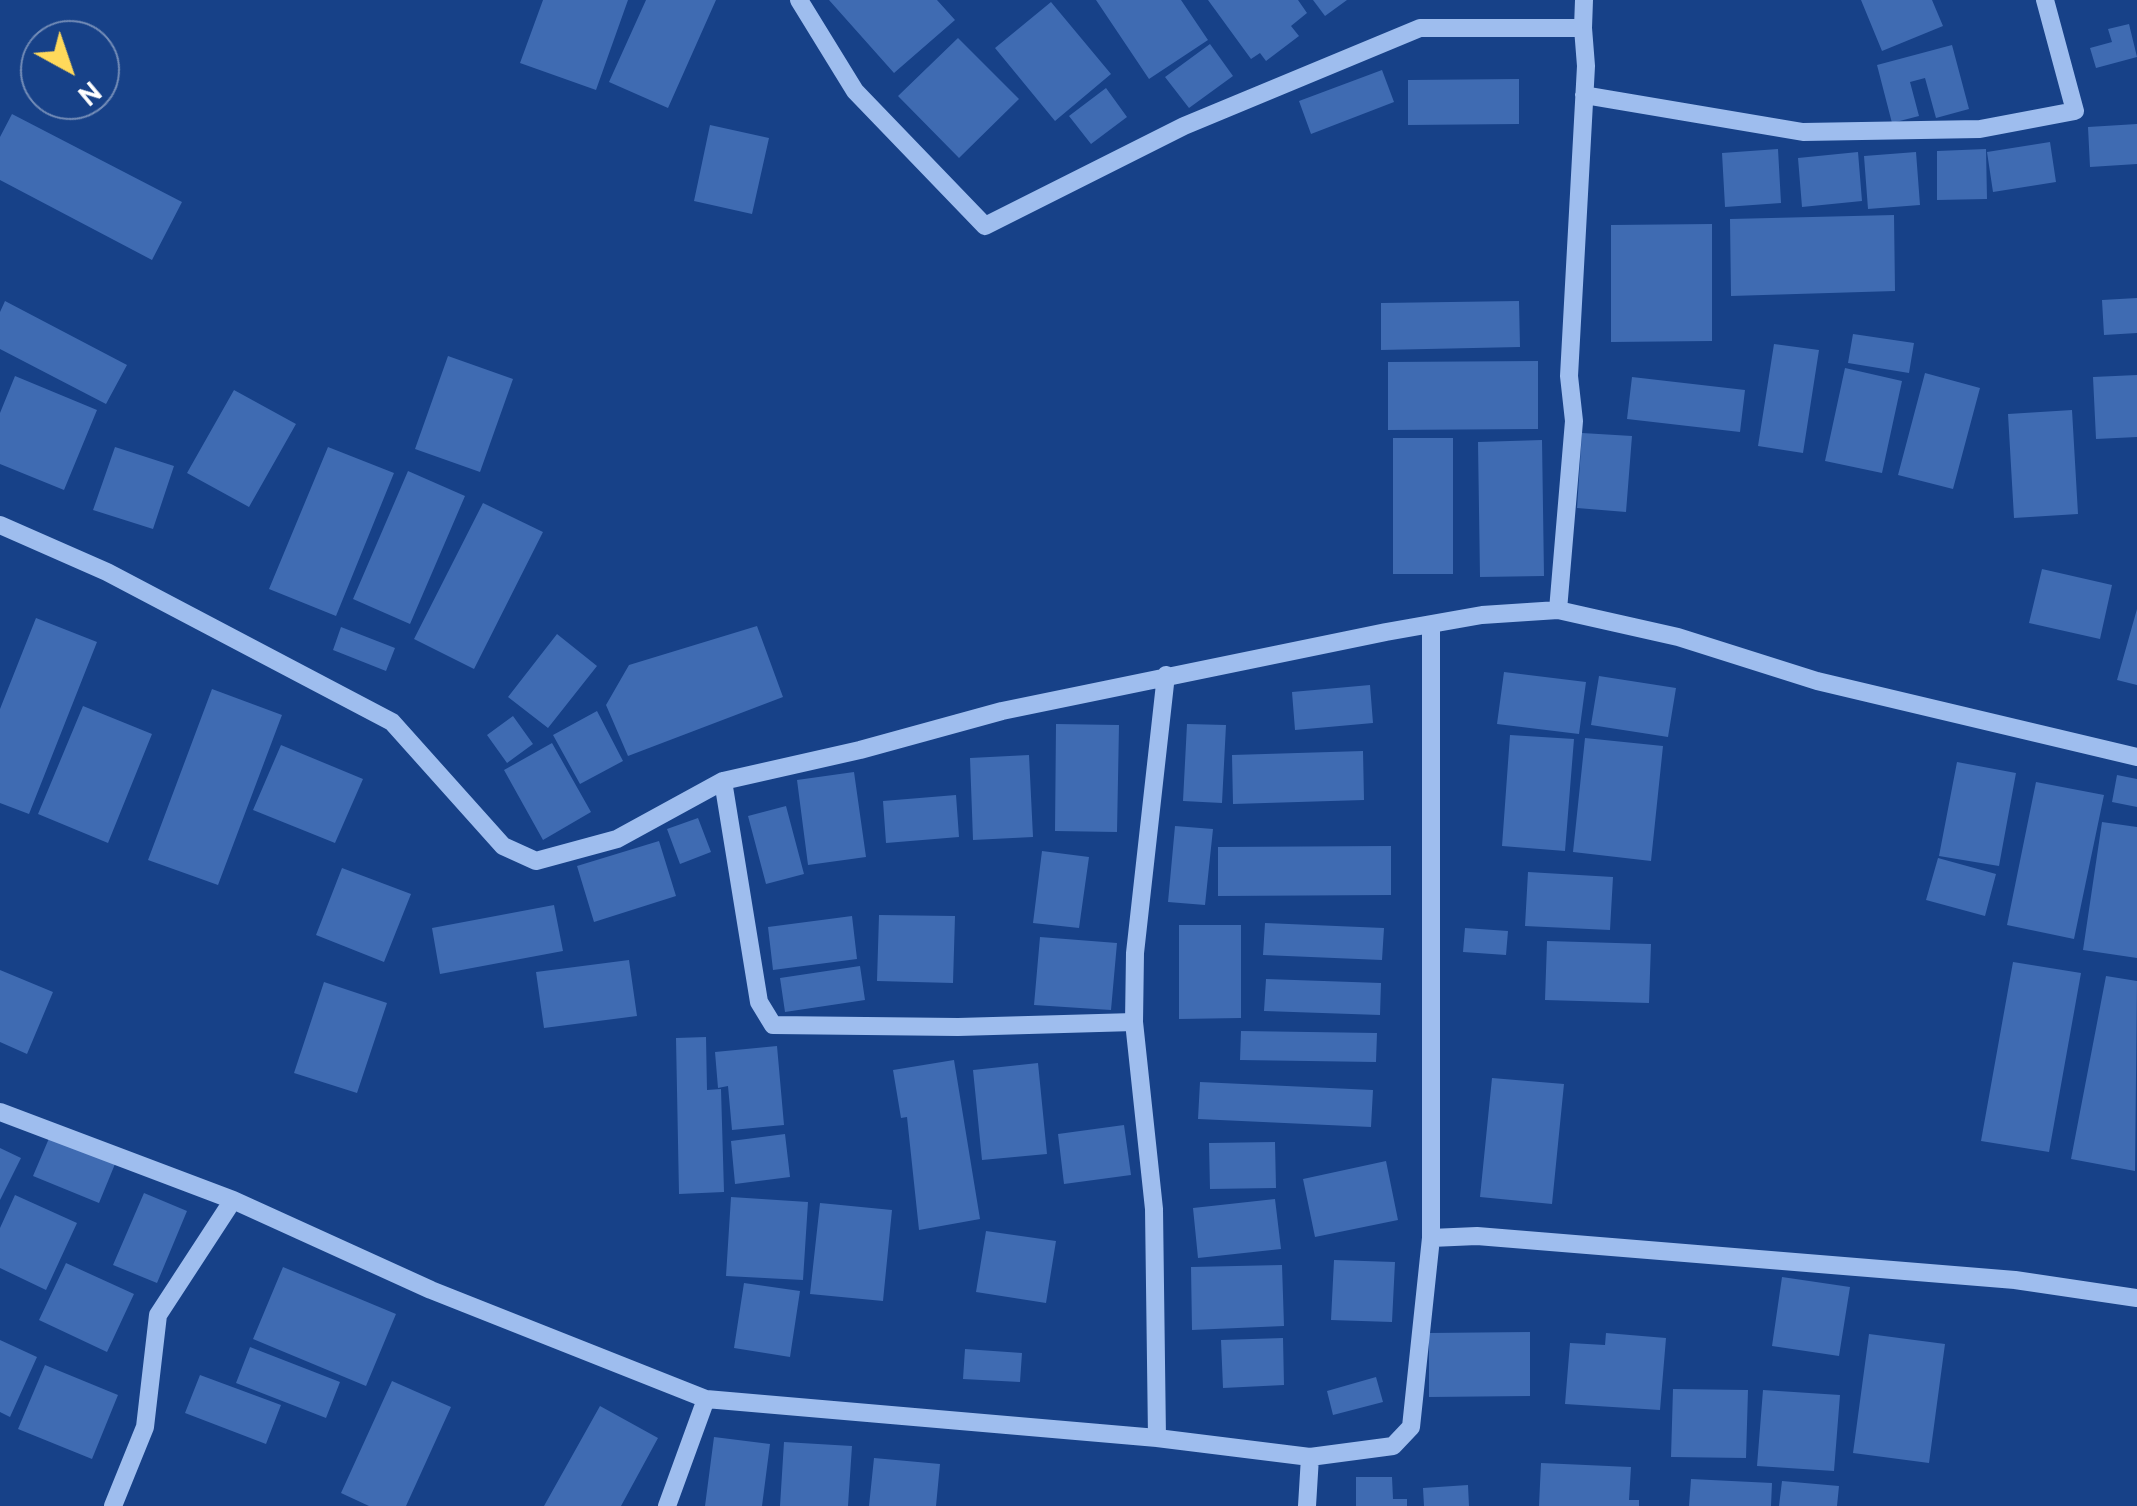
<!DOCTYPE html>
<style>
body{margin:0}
#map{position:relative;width:2137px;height:1506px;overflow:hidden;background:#174188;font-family:Overpass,sans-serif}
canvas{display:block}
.north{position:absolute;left:20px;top:20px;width:100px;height:100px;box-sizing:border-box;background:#174188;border:2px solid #748db8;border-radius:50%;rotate:140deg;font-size:28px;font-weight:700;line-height:40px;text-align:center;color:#fff}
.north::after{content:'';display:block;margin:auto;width:35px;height:45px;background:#ffd95b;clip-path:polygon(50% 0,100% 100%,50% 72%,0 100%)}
</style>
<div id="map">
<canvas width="2137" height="1506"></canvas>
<div class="north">N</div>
</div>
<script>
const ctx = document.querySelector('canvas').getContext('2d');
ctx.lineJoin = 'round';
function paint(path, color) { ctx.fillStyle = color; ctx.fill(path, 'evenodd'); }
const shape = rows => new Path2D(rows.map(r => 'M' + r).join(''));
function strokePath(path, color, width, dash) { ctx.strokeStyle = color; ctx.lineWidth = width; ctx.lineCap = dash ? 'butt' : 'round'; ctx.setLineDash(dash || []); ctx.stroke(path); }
paint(shape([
 [543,0,628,0,596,90,520,63],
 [646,0,716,0,668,108,609,82],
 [829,0,937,0,955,20,894,73],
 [1096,0,1181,0,1208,40,1149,79],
 [1208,0,1298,0,1307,13,1291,26,1299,36,1266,61,1260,53,1251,59],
 [1313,0,1347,0,1325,16],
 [1861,0,1932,0,1943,26,1882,51],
 [1051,2,1111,74,1055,121,995,48],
 [2129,24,2137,57,2096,68,2090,48,2112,42,2108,29],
 [958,38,1019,99,959,158,898,96],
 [1210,44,1233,76,1189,108,1165,77],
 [1952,45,1969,109,1936,118,1925,78,1910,82,1919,116,1892,123,1877,65],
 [1382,70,1394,102,1311,134,1299,101],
 [1519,79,1519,124,1408,125,1408,80],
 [1106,88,1127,117,1091,144,1069,116],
 [12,114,182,202,152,260,0,180,0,137],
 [2137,124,2137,164,2090,167,2088,127],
 [710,125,769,138,752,214,694,201],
 [2050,142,2056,182,1993,192,1987,152],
 [1778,149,1781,203,1725,207,1722,153],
 [1986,149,1987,199,1937,200,1937,151],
 [1858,152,1862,201,1802,207,1798,158],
 [1916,152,1920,205,1868,209,1864,156],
 [1894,215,1895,291,1731,296,1730,219],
 [1712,224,1712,341,1611,342,1611,225],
 [2137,298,2137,333,2104,335,2102,300],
 [5,301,127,365,106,404,0,349,0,312],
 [1519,301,1520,347,1381,350,1381,303],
 [1853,334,1914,343,1909,373,1848,363],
 [1774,344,1819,350,1803,453,1758,446],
 [448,356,513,379,480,472,415,449],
 [1538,361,1538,429,1388,430,1388,362],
 [1845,368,1902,381,1882,473,1825,461],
 [1925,373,1980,388,1953,489,1898,475],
 [2137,375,2137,437,2096,439,2093,377],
 [15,376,97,410,64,490,0,464,0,413],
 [1632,377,1745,390,1740,432,1627,419],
 [234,390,296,424,249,507,187,473],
 [2072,410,2078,514,2014,518,2008,414],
 [1582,433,1632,436,1626,512,1577,508],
 [1393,438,1453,438,1453,574,1393,574],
 [1542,440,1544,576,1480,577,1478,442],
 [115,447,174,466,153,529,93,510],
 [328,447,394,473,336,616,269,589],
 [408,471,465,496,410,624,353,599],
 [483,503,543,532,474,669,414,639],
 [2042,569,2112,585,2100,639,2029,623],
 [2137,609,2137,685,2117,680],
 [36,618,97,642,29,814,0,803,0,709],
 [757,626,783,697,628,756,606,705,629,665],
 [341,627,395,648,386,671,333,650],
 [557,634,597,666,548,728,508,697],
 [1504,672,1586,682,1579,734,1497,724],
 [1599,676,1676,688,1668,737,1591,725],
 [1370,685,1373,723,1295,730,1292,692],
 [212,689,282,715,218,885,148,860],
 [83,706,152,734,108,843,38,814],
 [597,711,623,761,580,784,553,735],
 [513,716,533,744,507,763,487,735],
 [1056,724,1119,725,1117,832,1055,831],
 [1187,724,1226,725,1222,803,1183,801],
 [1510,735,1574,739,1565,851,1502,846],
 [1585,738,1663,746,1651,861,1573,852],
 [552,743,591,812,543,840,504,770],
 [281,745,363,779,335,843,253,810],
 [1363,751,1364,800,1233,804,1232,755],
 [1029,755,1033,837,973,840,970,758],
 [1957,762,2016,773,1999,866,1939,856],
 [854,772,866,857,808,865,797,780],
 [2117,775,2137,779,2137,807,2112,802],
 [2036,782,2104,795,2074,939,2007,925],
 [956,795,959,837,886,843,883,801],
 [786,806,804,874,766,884,748,816],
 [698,818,711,852,680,864,667,829],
 [2102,822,2137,827,2137,958,2083,950],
 [1175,826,1213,829,1205,905,1168,902],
 [659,841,676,896,594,922,577,866],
 [1391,846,1391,895,1218,896,1218,847],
 [1042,851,1089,857,1079,928,1033,923],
 [1938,858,1996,874,1985,916,1926,900],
 [342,868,411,894,384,962,316,935],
 [1528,872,1613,877,1610,930,1525,926],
 [554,905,563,951,440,974,432,928],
 [879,915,955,916,953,983,877,981],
 [852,916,857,959,773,970,768,927],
 [1265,923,1384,928,1382,960,1263,955],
 [1179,925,1241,925,1241,1018,1179,1019],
 [1465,928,1508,931,1506,955,1463,952],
 [1040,937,1117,943,1111,1010,1034,1005],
 [1547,941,1651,944,1649,1003,1545,1000],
 [629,960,637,1016,544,1028,536,972],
 [2013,962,2081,973,2049,1152,1981,1141],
 [860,966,865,1000,785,1012,780,978],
 [0,970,53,992,27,1054,0,1042],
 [2106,976,2137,981,2135,1171,2071,1159],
 [1266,979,1381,983,1380,1015,1264,1011],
 [324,982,387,1003,357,1093,294,1073],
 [1241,1031,1377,1033,1376,1062,1240,1060],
 [706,1037,707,1090,721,1089,724,1192,679,1194,676,1038],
 [777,1046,784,1125,732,1130,728,1086,718,1088,715,1052],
 [954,1060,980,1219,919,1230,907,1117,901,1118,893,1070],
 [1038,1063,1047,1154,982,1160,973,1070],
 [1492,1078,1564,1084,1552,1204,1480,1197],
 [1200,1082,1373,1090,1371,1127,1198,1119],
 [1124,1125,1131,1175,1064,1184,1058,1134],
 [785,1134,790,1177,735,1184,731,1141],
 [50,1136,115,1164,99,1203,33,1176],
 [1275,1142,1276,1188,1210,1189,1209,1143],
 [0,1148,21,1158,0,1200],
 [1386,1161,1398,1220,1315,1237,1303,1179],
 [144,1193,187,1211,157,1283,113,1265],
 [15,1195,77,1223,46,1290,0,1268,0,1228],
 [731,1197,808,1202,803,1280,726,1276],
 [1275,1199,1281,1249,1198,1258,1193,1208],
 [820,1203,892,1210,883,1301,810,1294],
 [986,1231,1056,1241,1046,1303,976,1292],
 [1334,1260,1395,1262,1392,1322,1331,1320],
 [66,1263,134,1294,107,1352,39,1320],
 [1282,1265,1284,1326,1192,1330,1191,1267],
 [283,1267,396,1314,366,1386,253,1339],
 [1782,1277,1850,1287,1839,1356,1772,1346],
 [744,1283,800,1291,790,1357,734,1348],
 [1530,1332,1530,1396,1429,1397,1429,1333],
 [1606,1333,1666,1338,1660,1410,1565,1404,1570,1343,1605,1345],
 [1869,1334,1945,1344,1929,1463,1853,1453],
 [1283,1338,1284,1385,1223,1388,1221,1340],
 [0,1340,37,1357,10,1417,0,1412],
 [250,1347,340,1382,326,1418,236,1383],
 [965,1349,1022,1353,1020,1382,963,1379],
 [45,1365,118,1395,92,1459,18,1429],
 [200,1375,281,1405,266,1444,185,1413],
 [1376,1377,1383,1402,1333,1415,1327,1391],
 [392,1381,451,1407,406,1506,369,1506,341,1493],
 [1673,1389,1748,1390,1746,1458,1671,1457],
 [1763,1390,1840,1395,1834,1471,1757,1466],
 [600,1406,658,1438,621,1506,544,1506],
 [714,1437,770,1444,762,1506,705,1506],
 [784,1442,852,1446,848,1506,780,1506],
 [874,1458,940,1464,936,1506,869,1506],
 [1541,1463,1631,1467,1629,1500,1639,1500,1639,1506,1539,1506],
 [1356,1477,1392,1477,1393,1499,1407,1499,1407,1506,1356,1506],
 [1691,1479,1772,1483,1771,1506,1689,1506],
 [1782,1481,1839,1486,1837,1506,1779,1506],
 [1468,1485,1469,1506,1424,1506,1423,1488]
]), '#3f6bb2');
strokePath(shape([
 [799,0,855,91,985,226,1184,126,1420,28,1583,28,1586,66,1569,376,1574,421,1558,610],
 [1583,28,1584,0],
 [1584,95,1803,132,1980,129,2075,111,2045,0],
 [0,525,107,572,392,722,503,846,536,861,617,839,723,781,860,750,1002,711,1386,632,1482,615,1558,610,1678,637,1817,681,2137,757],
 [1431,625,1431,1238,1477,1236,2015,1280,2137,1298],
 [723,781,759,1002,773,1025,958,1027,1134,1022,1135,953,1166,675],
 [1134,1022,1154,1209,1157,1438],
 [0,1112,233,1200,431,1290,706,1399,1157,1438,1310,1457,1393,1446,1411,1427,1431,1238],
 [113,1506,145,1427,158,1315,233,1200],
 [667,1506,706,1399],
 [1307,1506,1310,1457]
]), '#9ebdee', 18);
</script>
